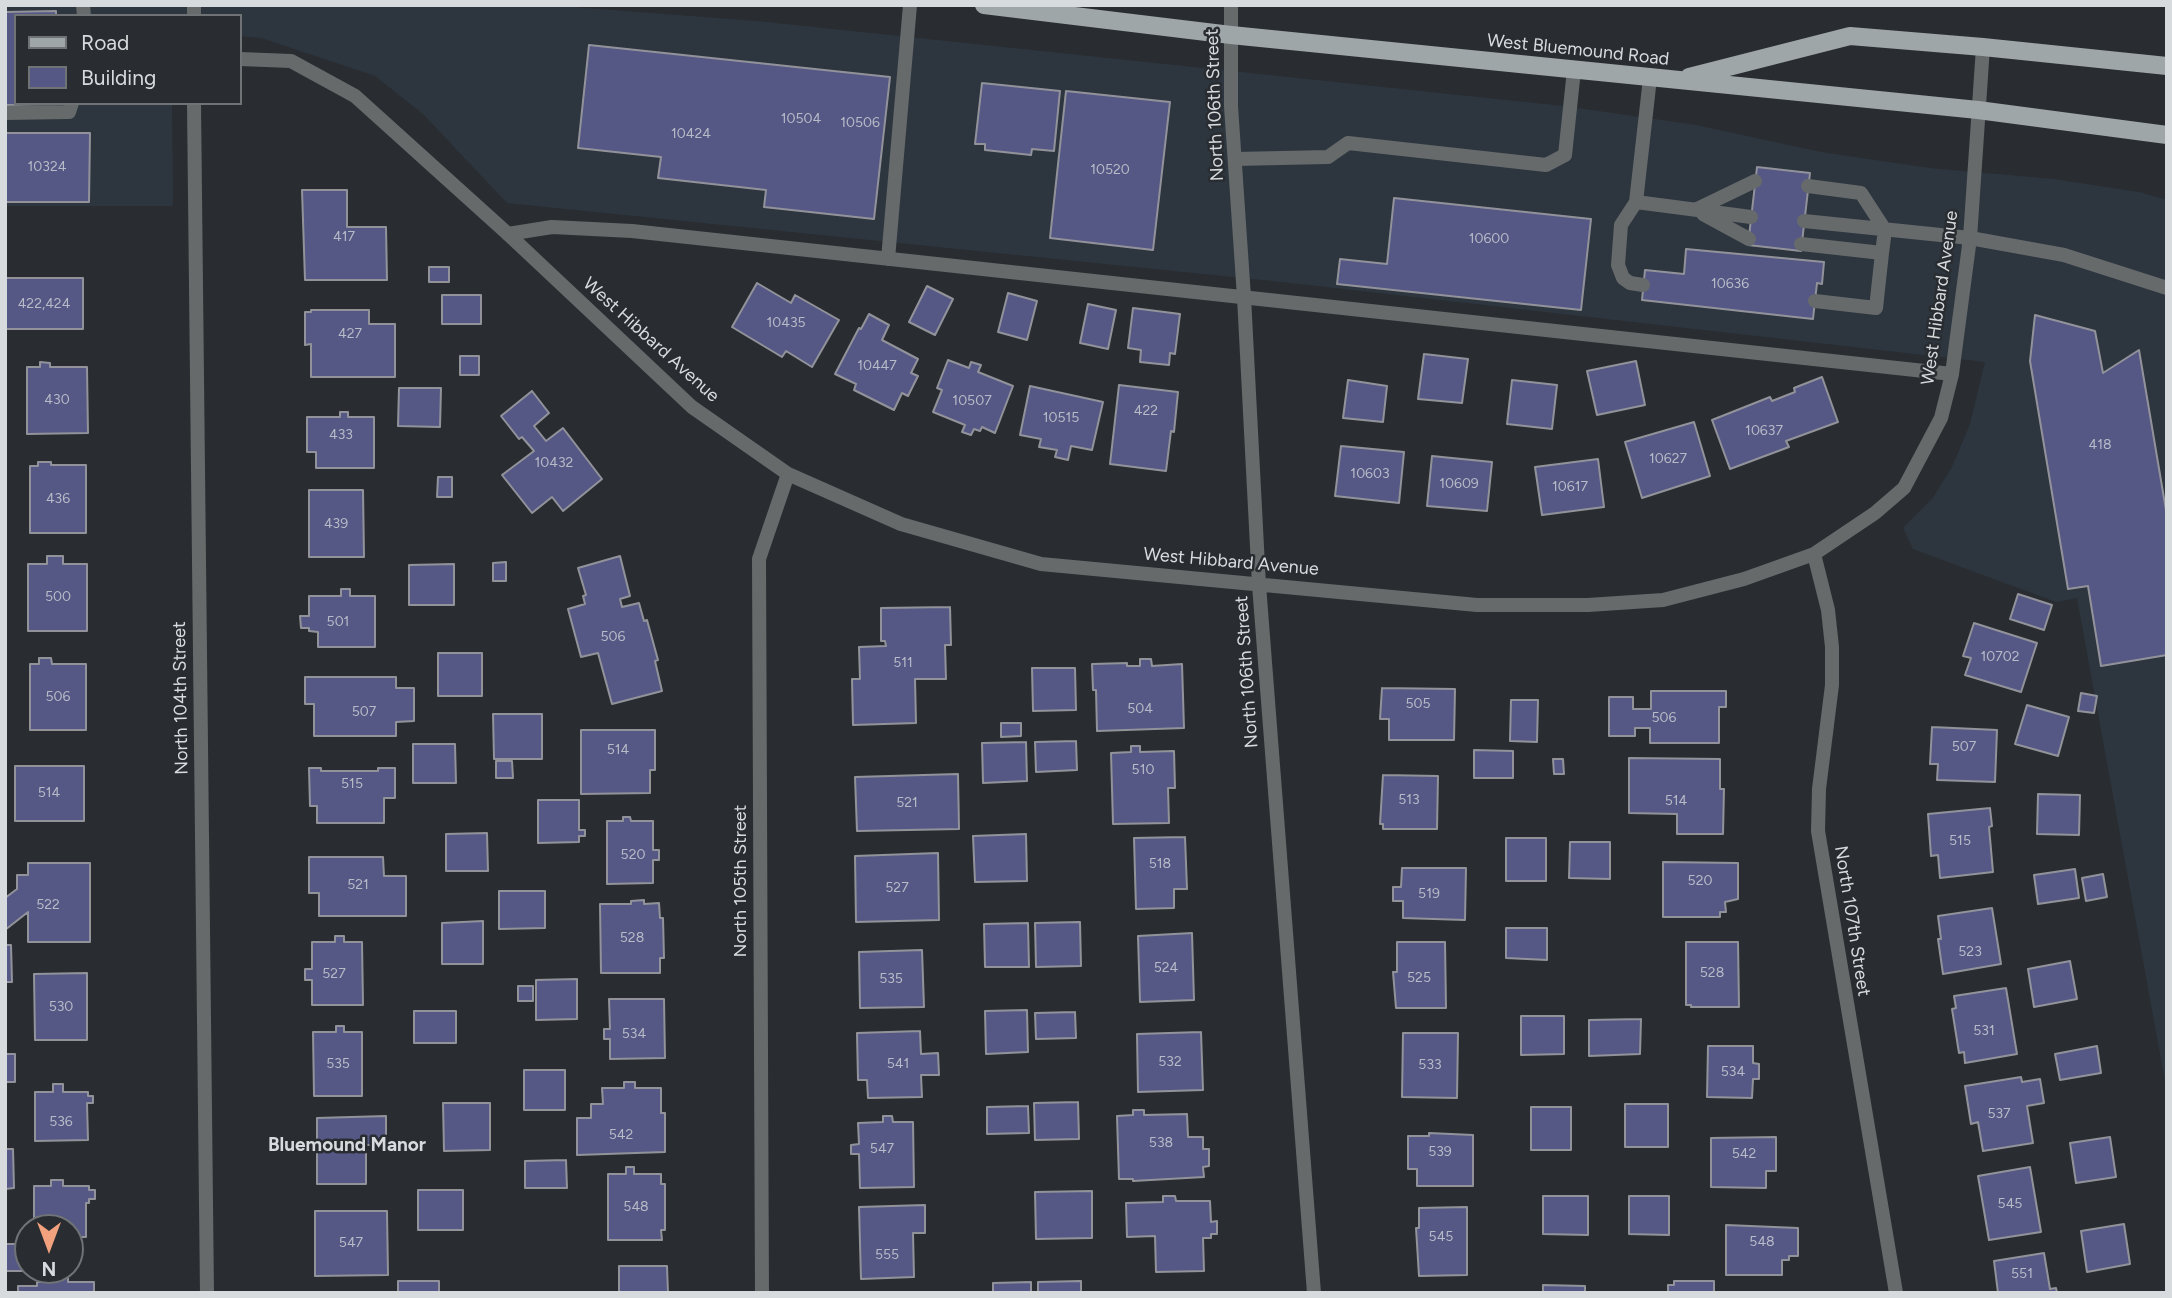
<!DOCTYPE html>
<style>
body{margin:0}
#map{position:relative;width:2172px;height:1298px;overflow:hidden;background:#292d31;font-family:Figtree,sans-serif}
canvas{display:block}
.frame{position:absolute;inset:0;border:7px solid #d8dbdd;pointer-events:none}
.legend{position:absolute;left:14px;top:14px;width:228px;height:91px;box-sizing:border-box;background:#292d31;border:2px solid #6f7376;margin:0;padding:9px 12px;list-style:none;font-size:21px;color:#d8dbdd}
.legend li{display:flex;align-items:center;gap:14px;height:35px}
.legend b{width:35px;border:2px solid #6f7376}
.north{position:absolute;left:14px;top:1214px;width:70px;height:70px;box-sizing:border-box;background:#292d31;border:2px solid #6f7376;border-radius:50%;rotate:180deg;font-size:19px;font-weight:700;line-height:28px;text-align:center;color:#d8dbdd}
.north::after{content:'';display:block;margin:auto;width:24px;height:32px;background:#f1a17d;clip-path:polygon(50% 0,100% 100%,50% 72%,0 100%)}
</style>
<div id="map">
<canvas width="2172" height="1298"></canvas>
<div class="frame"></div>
<ul class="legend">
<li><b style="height:9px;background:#9fa6a8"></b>Road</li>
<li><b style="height:19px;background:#555884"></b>Building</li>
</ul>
<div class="north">N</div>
</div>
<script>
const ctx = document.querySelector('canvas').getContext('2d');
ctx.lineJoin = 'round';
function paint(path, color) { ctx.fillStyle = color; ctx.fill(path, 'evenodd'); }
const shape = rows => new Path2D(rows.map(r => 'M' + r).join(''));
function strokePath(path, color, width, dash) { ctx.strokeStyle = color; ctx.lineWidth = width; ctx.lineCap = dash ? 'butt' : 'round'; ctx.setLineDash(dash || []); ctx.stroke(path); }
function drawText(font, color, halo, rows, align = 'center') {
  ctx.font = font + ' Figtree,sans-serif'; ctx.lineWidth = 5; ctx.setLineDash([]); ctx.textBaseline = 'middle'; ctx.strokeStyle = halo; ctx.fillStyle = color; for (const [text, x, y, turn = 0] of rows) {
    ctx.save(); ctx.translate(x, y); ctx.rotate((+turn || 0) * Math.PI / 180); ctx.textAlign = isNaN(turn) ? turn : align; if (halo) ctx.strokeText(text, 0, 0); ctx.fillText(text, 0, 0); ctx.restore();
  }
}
paint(shape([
 [5,5,546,5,757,21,1563,106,1696,125,1821,152,1929,168,2053,179,2139,192,2167,200,2167,1092,2077,598,2056,602,1913,549,1903,528,1932,499,1952,467,1970,424,1985,362,1282,282,507,203,423,114,375,76,261,38,240,36,240,16,16,16,16,103,172,103,173,206,5,206]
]), '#2d363f');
const building = shape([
 [56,11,56,16,16,16,16,103,58,104,5,105,5,12,56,11],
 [589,45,890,77,874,219,764,207,766,190,658,178,661,157,578,148,589,45],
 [982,83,1060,91,1054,151,1032,149,1031,155,985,150,985,144,975,144,982,83],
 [1066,91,1170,102,1153,250,1050,238,1066,91],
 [5,133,90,133,89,202,5,202,5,133],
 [1757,167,1810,173,1801,251,1748,245,1757,167],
 [302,190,347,190,347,227,386,227,387,280,305,280,302,190],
 [1394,198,1591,219,1581,310,1337,284,1340,259,1387,264,1394,198],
 [1686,249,1824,262,1822,284,1817,283,1813,319,1642,300,1645,270,1684,274,1686,249],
 [429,267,449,267,449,282,429,282,429,267],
 [5,278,83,278,83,329,5,329,5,278],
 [757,283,791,303,795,295,839,320,812,367,786,351,782,357,732,327,757,283],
 [927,286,953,299,935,335,909,322,927,286],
 [1008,293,1037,301,1027,340,998,332,1008,293],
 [442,295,481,295,481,324,442,324,442,295],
 [1088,304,1116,310,1108,349,1080,343,1088,304],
 [1133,308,1180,314,1175,354,1170,353,1169,365,1140,362,1141,350,1128,348,1133,308],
 [311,310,369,310,369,324,395,324,395,377,311,377,311,344,305,345,305,312,311,312,311,310],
 [869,314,889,325,882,340,918,359,911,373,918,376,908,396,902,393,894,410,854,390,856,384,835,374,859,328,861,329,869,314],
 [2035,315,2095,331,2103,373,2139,350,2167,516,2167,655,2101,666,2088,586,2068,589,2030,361,2035,315],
 [1424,354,1468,359,1462,403,1418,399,1424,354],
 [460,356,479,356,479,375,460,375,460,356],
 [948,360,969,368,971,362,981,365,978,372,1013,386,995,433,982,427,980,431,974,429,971,435,962,432,965,425,933,412,942,390,937,388,948,360],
 [1636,361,1645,405,1597,415,1587,371,1636,361],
 [40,362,50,363,50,367,87,367,88,433,27,434,27,367,40,367,40,362],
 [1822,377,1838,422,1786,441,1789,447,1730,469,1712,420,1770,397,1772,401,1795,392,1794,388,1822,377],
 [1348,380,1387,386,1383,422,1343,418,1348,380],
 [1512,380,1557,385,1552,429,1507,424,1512,380],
 [1119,385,1178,392,1174,432,1171,431,1166,471,1110,464,1119,385],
 [1030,386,1103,402,1092,450,1071,446,1068,460,1055,457,1057,450,1039,447,1041,439,1020,435,1030,386],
 [399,388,441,388,440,427,398,426,399,388],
 [532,391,549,413,534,426,546,441,563,428,602,479,563,511,552,497,532,513,502,475,534,451,522,437,519,439,501,416,532,391],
 [340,412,348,412,348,417,374,417,374,468,316,468,316,452,307,452,307,417,340,417,340,412],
 [1694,422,1710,476,1642,498,1625,442,1694,422],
 [1341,446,1404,452,1399,503,1335,496,1341,446],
 [1432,456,1492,462,1487,511,1427,506,1432,456],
 [1598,459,1604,507,1542,515,1535,467,1598,459],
 [38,462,51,462,51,465,86,465,86,533,30,533,30,466,38,466,38,462],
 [438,477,452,477,452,497,437,497,438,477],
 [309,490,363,490,364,557,309,557,309,490],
 [47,556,63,556,63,564,87,564,87,631,28,631,28,564,47,564,47,556],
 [620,556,630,596,620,599,622,607,639,603,644,621,647,620,658,660,655,661,662,691,612,704,598,653,581,657,568,609,585,604,583,596,586,595,578,568,620,556],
 [506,562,506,581,493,581,493,563,506,562],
 [454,564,454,605,409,605,409,565,454,564],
 [341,589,350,589,350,596,375,596,375,647,318,647,318,632,309,631,309,628,301,628,300,616,309,616,309,596,341,596,341,589],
 [2018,594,2052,605,2044,630,2010,619,2018,594],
 [950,607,951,645,945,645,946,679,915,679,916,723,853,725,852,679,860,679,859,647,886,646,885,641,881,641,881,608,950,607],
 [1974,623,2037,643,2021,692,1965,675,1971,658,1963,656,1974,623],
 [438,653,482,653,482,696,438,696,438,653],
 [39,658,51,658,52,664,86,664,86,730,30,730,30,664,39,664,39,658],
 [1140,659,1151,659,1152,666,1182,664,1184,728,1097,731,1096,690,1093,690,1092,664,1127,663,1127,666,1140,666,1140,659],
 [1032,668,1075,668,1076,710,1033,711,1032,668],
 [305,677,396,677,396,688,414,688,414,721,396,722,396,736,314,736,314,704,305,704,305,677],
 [1382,688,1455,689,1454,740,1389,740,1389,719,1380,719,1382,688],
 [1651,691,1726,691,1726,707,1719,707,1719,743,1650,743,1650,728,1635,728,1635,736,1609,736,1609,697,1633,697,1633,709,1651,709,1651,691],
 [2081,693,2097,696,2094,713,2078,711,2081,693],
 [1511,700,1538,700,1537,742,1510,741,1511,700],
 [2027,705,2069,717,2058,756,2015,744,2027,705],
 [493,714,542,714,542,759,494,759,493,714],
 [1001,723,1021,723,1021,736,1001,737,1001,723],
 [1932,727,1997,730,1995,782,1937,780,1938,764,1930,764,1932,727],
 [581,730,655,730,655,770,650,770,650,793,581,794,581,730],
 [1076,741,1077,770,1036,772,1035,742,1076,741],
 [1026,742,1027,781,983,783,982,743,1026,742],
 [413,744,455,744,456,783,413,783,413,744],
 [1131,746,1140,746,1140,752,1174,751,1175,788,1168,788,1169,823,1113,824,1111,753,1131,752,1131,746],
 [1474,750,1513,751,1513,778,1474,778,1474,750],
 [1629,758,1720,759,1720,789,1724,789,1723,834,1677,834,1677,814,1629,813,1629,758],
 [1553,759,1563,759,1564,774,1554,774,1553,759],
 [496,761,512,761,513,778,496,778,496,761],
 [15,766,84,766,84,821,15,821,15,766],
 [309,768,321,768,321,771,378,771,378,768,395,768,395,798,384,798,384,823,317,823,317,806,310,806,309,768],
 [958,774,959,829,857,831,855,777,958,774],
 [1383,775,1438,776,1437,829,1383,829,1383,824,1380,824,1383,775],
 [2038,794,2080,795,2079,835,2037,834,2038,794],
 [538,800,579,800,579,830,585,830,585,836,579,836,579,842,538,843,538,800],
 [1990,808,1992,826,1989,827,1993,872,1940,878,1938,855,1931,856,1928,814,1990,808],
 [623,817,630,817,631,821,653,821,653,850,659,850,659,860,653,860,653,883,607,884,607,821,623,821,623,817],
 [487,833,488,871,446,871,446,834,487,833],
 [1026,834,1027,881,975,882,973,836,1026,834],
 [1185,837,1187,889,1174,889,1174,908,1136,909,1134,838,1185,837],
 [1506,838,1546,838,1546,881,1506,881,1506,838],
 [1570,842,1610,842,1610,879,1569,878,1570,842],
 [938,853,939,920,856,922,855,856,938,853],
 [309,857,383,857,384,876,406,876,406,916,319,916,319,893,309,893,309,857],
 [1663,862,1738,863,1738,899,1725,902,1726,912,1720,912,1720,917,1663,917,1663,862],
 [28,863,90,863,90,942,28,942,28,912,5,930,5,898,17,889,17,875,28,875,28,863],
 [1402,868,1466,868,1465,920,1403,918,1403,901,1393,901,1393,887,1401,887,1402,868],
 [2075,869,2079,898,2038,904,2034,875,2075,869],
 [2103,874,2107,897,2086,901,2082,878,2103,874],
 [499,891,545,891,545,928,499,929,499,891],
 [644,900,644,904,659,903,660,918,663,918,664,958,660,958,660,973,601,973,600,904,631,904,631,901,644,900],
 [1992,908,2001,964,1943,974,1938,939,1941,939,1938,916,1992,908],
 [483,921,483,964,442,964,442,923,483,921],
 [1080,922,1081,966,1036,967,1035,923,1080,922],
 [1028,923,1029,967,985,967,984,924,1028,923],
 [1506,928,1547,928,1547,960,1506,958,1506,928],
 [1192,933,1194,1000,1140,1002,1138,936,1192,933],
 [335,936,344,936,344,942,362,942,363,1005,312,1005,312,980,305,980,305,969,312,969,312,942,335,942,335,936],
 [1397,942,1445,942,1446,1008,1396,1008,1393,972,1397,972,1397,942],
 [1686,942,1738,942,1739,1007,1691,1007,1691,1005,1686,1005,1686,942],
 [5,945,11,945,12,982,5,982,5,945],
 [922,950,924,1007,860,1008,859,952,922,950],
 [2070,961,2077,999,2034,1007,2028,969,2070,961],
 [87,973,87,1040,35,1040,34,974,87,973],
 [577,979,577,1019,536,1020,536,980,577,979],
 [518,986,533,986,533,1001,518,1001,518,986],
 [2006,988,2017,1054,1965,1063,1964,1052,1959,1053,1952,1009,1956,1008,1954,996,2006,988],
 [609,999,664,999,665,1058,610,1059,610,1039,604,1039,604,1029,610,1029,609,999],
 [1027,1010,1028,1052,986,1054,985,1011,1027,1010],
 [414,1011,456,1011,456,1043,414,1043,414,1011],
 [1075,1012,1076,1038,1036,1039,1035,1013,1075,1012],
 [1521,1016,1564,1016,1564,1054,1521,1055,1521,1016],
 [1641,1019,1640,1054,1589,1056,1589,1020,1641,1019],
 [336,1026,344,1026,344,1032,362,1032,362,1096,314,1096,313,1032,336,1032,336,1026],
 [920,1031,921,1054,938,1053,939,1075,921,1075,922,1097,868,1098,867,1080,858,1080,857,1033,920,1031],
 [1201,1032,1203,1090,1138,1092,1137,1034,1201,1032],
 [1403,1033,1458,1033,1457,1098,1402,1097,1403,1033],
 [1708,1046,1753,1046,1753,1063,1759,1064,1759,1079,1753,1079,1752,1098,1707,1097,1708,1046],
 [2097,1046,2101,1073,2060,1080,2055,1054,2097,1046],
 [5,1054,15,1054,15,1082,5,1082,5,1054],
 [524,1070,565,1070,565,1110,524,1110,524,1070],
 [2021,1077,2022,1082,2040,1079,2044,1103,2027,1106,2033,1143,1983,1151,1978,1122,1971,1124,1965,1086,2021,1077],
 [624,1082,635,1082,635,1088,661,1088,661,1113,665,1113,665,1152,577,1155,577,1118,591,1118,591,1104,603,1104,602,1088,624,1088,624,1082],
 [53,1084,63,1084,63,1092,88,1092,88,1096,93,1096,93,1103,87,1103,88,1140,35,1141,35,1092,53,1092,53,1084],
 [1078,1102,1079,1139,1035,1140,1034,1103,1078,1102],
 [443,1103,490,1103,490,1150,444,1151,443,1103],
 [1625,1104,1668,1104,1668,1147,1625,1147,1625,1104],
 [1028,1106,1029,1133,987,1134,987,1107,1028,1106],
 [1531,1107,1571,1107,1571,1150,1531,1150,1531,1107],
 [1133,1110,1144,1110,1144,1115,1187,1114,1188,1137,1203,1137,1203,1149,1209,1149,1209,1166,1203,1167,1204,1177,1133,1181,1133,1179,1119,1179,1117,1116,1133,1115,1133,1110],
 [386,1116,386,1145,366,1145,366,1184,317,1184,317,1118,386,1116],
 [883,1116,892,1116,893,1122,913,1122,914,1187,860,1188,859,1154,851,1154,851,1145,859,1144,858,1123,883,1122,883,1116],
 [1429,1133,1473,1135,1473,1186,1417,1186,1417,1169,1408,1169,1408,1136,1429,1136,1429,1133],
 [1776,1137,1776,1171,1766,1171,1766,1188,1711,1187,1711,1138,1776,1137],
 [2110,1137,2116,1177,2076,1183,2070,1143,2110,1137],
 [5,1149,13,1149,14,1188,5,1189,5,1149],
 [566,1160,567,1188,525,1188,525,1161,566,1160],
 [626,1167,634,1167,634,1174,661,1174,661,1184,665,1184,665,1230,661,1230,662,1240,608,1240,608,1174,626,1174,626,1167],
 [2030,1167,2041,1232,1989,1240,1978,1176,2030,1167],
 [51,1180,63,1180,63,1186,89,1186,89,1190,95,1190,95,1199,89,1199,89,1203,86,1203,86,1237,70,1237,70,1228,34,1228,34,1186,51,1186,51,1180],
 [418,1190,463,1190,463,1230,418,1230,418,1190],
 [1092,1191,1092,1238,1036,1239,1035,1192,1092,1191],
 [1163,1196,1175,1196,1176,1201,1210,1201,1211,1222,1217,1221,1217,1234,1211,1234,1211,1238,1203,1238,1204,1271,1156,1272,1155,1236,1127,1237,1126,1203,1163,1202,1163,1196],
 [1543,1196,1588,1196,1588,1235,1543,1234,1543,1196],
 [1629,1196,1669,1196,1669,1235,1629,1234,1629,1196],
 [925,1205,925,1233,913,1233,914,1277,861,1279,859,1207,925,1205],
 [1467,1207,1467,1275,1419,1276,1416,1228,1419,1228,1419,1208,1467,1207],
 [315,1211,387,1211,388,1275,315,1276,315,1211],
 [2124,1224,2130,1264,2087,1272,2081,1231,2124,1224],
 [1726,1225,1798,1228,1798,1256,1789,1256,1789,1260,1782,1260,1782,1275,1726,1275,1726,1225],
 [5,1244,28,1244,28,1270,36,1271,5,1271,5,1244],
 [2044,1253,2050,1289,2056,1288,2057,1293,1998,1293,1994,1261,2044,1253],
 [619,1266,667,1266,668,1293,619,1293,619,1266],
 [57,1278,68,1278,68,1282,94,1282,94,1293,18,1293,18,1286,37,1286,37,1282,57,1282,57,1278],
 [398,1281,439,1281,439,1293,398,1293,398,1281],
 [1081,1281,1081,1293,1038,1293,1038,1282,1081,1281],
 [1674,1281,1714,1281,1714,1293,1668,1293,1668,1285,1674,1285,1674,1281],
 [1031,1282,1031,1293,993,1293,993,1283,1031,1282],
 [1543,1285,1585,1286,1585,1293,1543,1293,1543,1285]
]);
paint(building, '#555884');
strokePath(building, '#92939a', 2);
strokePath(shape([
 [83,5,84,16],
 [1650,78,1636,202,1751,217],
 [5,113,69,112,72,103],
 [1235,159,1328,157,1348,143,1546,165,1565,155,1574,70],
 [1636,202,1621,225,1618,265,1623,278,1630,283,1643,285],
 [1697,209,1755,181],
 [1703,214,1749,239],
 [1804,221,1970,238,2064,255,2167,288],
 [508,234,552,227,632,231,1952,374],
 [1801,244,1882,253,1885,230,1861,193,1808,186],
 [888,259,910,5],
 [1815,301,1876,308,1882,253]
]), '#666a6b', 14);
strokePath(shape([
 [194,5,194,16],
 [1231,5,1231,106,1244,297,1259,585,1314,1293],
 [240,59,291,61,355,96,508,234,692,407,788,474,901,524,1041,564,1477,605,1588,605,1663,600,1744,579,1814,554,1875,513,1904,488,1941,418,1952,374,1970,238,1983,47],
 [194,103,207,1293],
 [1814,554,1828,610,1832,647,1832,685,1819,789,1818,831,1896,1293],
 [762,1293,759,559,788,474]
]), '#666a6b', 14);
strokePath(shape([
 [984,5,1231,35,1978,110,2167,135],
 [1689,77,1850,36,1983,47,2167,66]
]), '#9fa6a8', 18);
drawText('14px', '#b7bac7', null, [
 ["10504",801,119],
 ["10506",860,123],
 ["10424",691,134],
 ["10324",47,167],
 ["10520",1110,170],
 ["417",344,237],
 ["10600",1489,239],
 ["10636",1730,284],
 ["422,424",44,304],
 ["10435",786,323],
 ["427",350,334],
 ["10447",877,366],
 ["430",57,400],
 ["10507",972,401],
 ["422",1146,411],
 ["10515",1061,418],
 ["10637",1764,431],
 ["433",341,435],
 ["418",2100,445],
 ["10627",1668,459],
 ["10432",554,463],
 ["10603",1370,474],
 ["10609",1459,484],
 ["10617",1570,487],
 ["436",58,499],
 ["439",336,524],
 ["500",58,597],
 ["501",338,622],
 ["506",613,637],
 ["10702",2000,657],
 ["511",903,663],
 ["506",58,697],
 ["505",1418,704],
 ["504",1140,709],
 ["507",364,712],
 ["506",1664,718],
 ["507",1964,747],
 ["514",618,750],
 ["510",1143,770],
 ["515",352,784],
 ["514",49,793],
 ["513",1409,800],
 ["514",1676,801],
 ["521",907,803],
 ["515",1960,841],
 ["520",633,855],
 ["518",1160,864],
 ["520",1700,881],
 ["521",358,885],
 ["527",897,888],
 ["519",1429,894],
 ["522",48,905],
 ["528",632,938],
 ["523",1970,952],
 ["524",1166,968],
 ["528",1712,973],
 ["527",334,974],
 ["525",1419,978],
 ["535",891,979],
 ["530",61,1007],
 ["531",1984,1031],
 ["534",634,1034],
 ["532",1170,1062],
 ["535",338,1064],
 ["541",898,1064],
 ["533",1430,1065],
 ["534",1733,1072],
 ["537",1999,1114],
 ["536",61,1122],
 ["542",621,1135],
 ["538",1161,1143],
 ["547",882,1149],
 ["539",1440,1152],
 ["542",1744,1154],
 ["545",2010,1204],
 ["548",636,1207],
 ["545",1441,1237],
 ["548",1762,1242],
 ["547",351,1243],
 ["555",887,1255],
 ["551",2022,1274]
]);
drawText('18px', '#d8dbdd', '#292d31', [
 ["West Bluemound Road",1578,50,6],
 ["North 106th Street",1215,105,-92],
 ["West Hibbard Avenue",1940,298,-82],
 ["West Hibbard Avenue",651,340,42],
 ["West Hibbard Avenue",1231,562,5],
 ["North 106th Street",1247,672,-94],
 ["North 104th Street",181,698,-91],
 ["North 105th Street",741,881,-90],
 ["North 107th Street",1852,921,81]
]);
drawText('bold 19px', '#d8dbdd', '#292d31', [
 ["Bluemound Manor",347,1145]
]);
</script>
